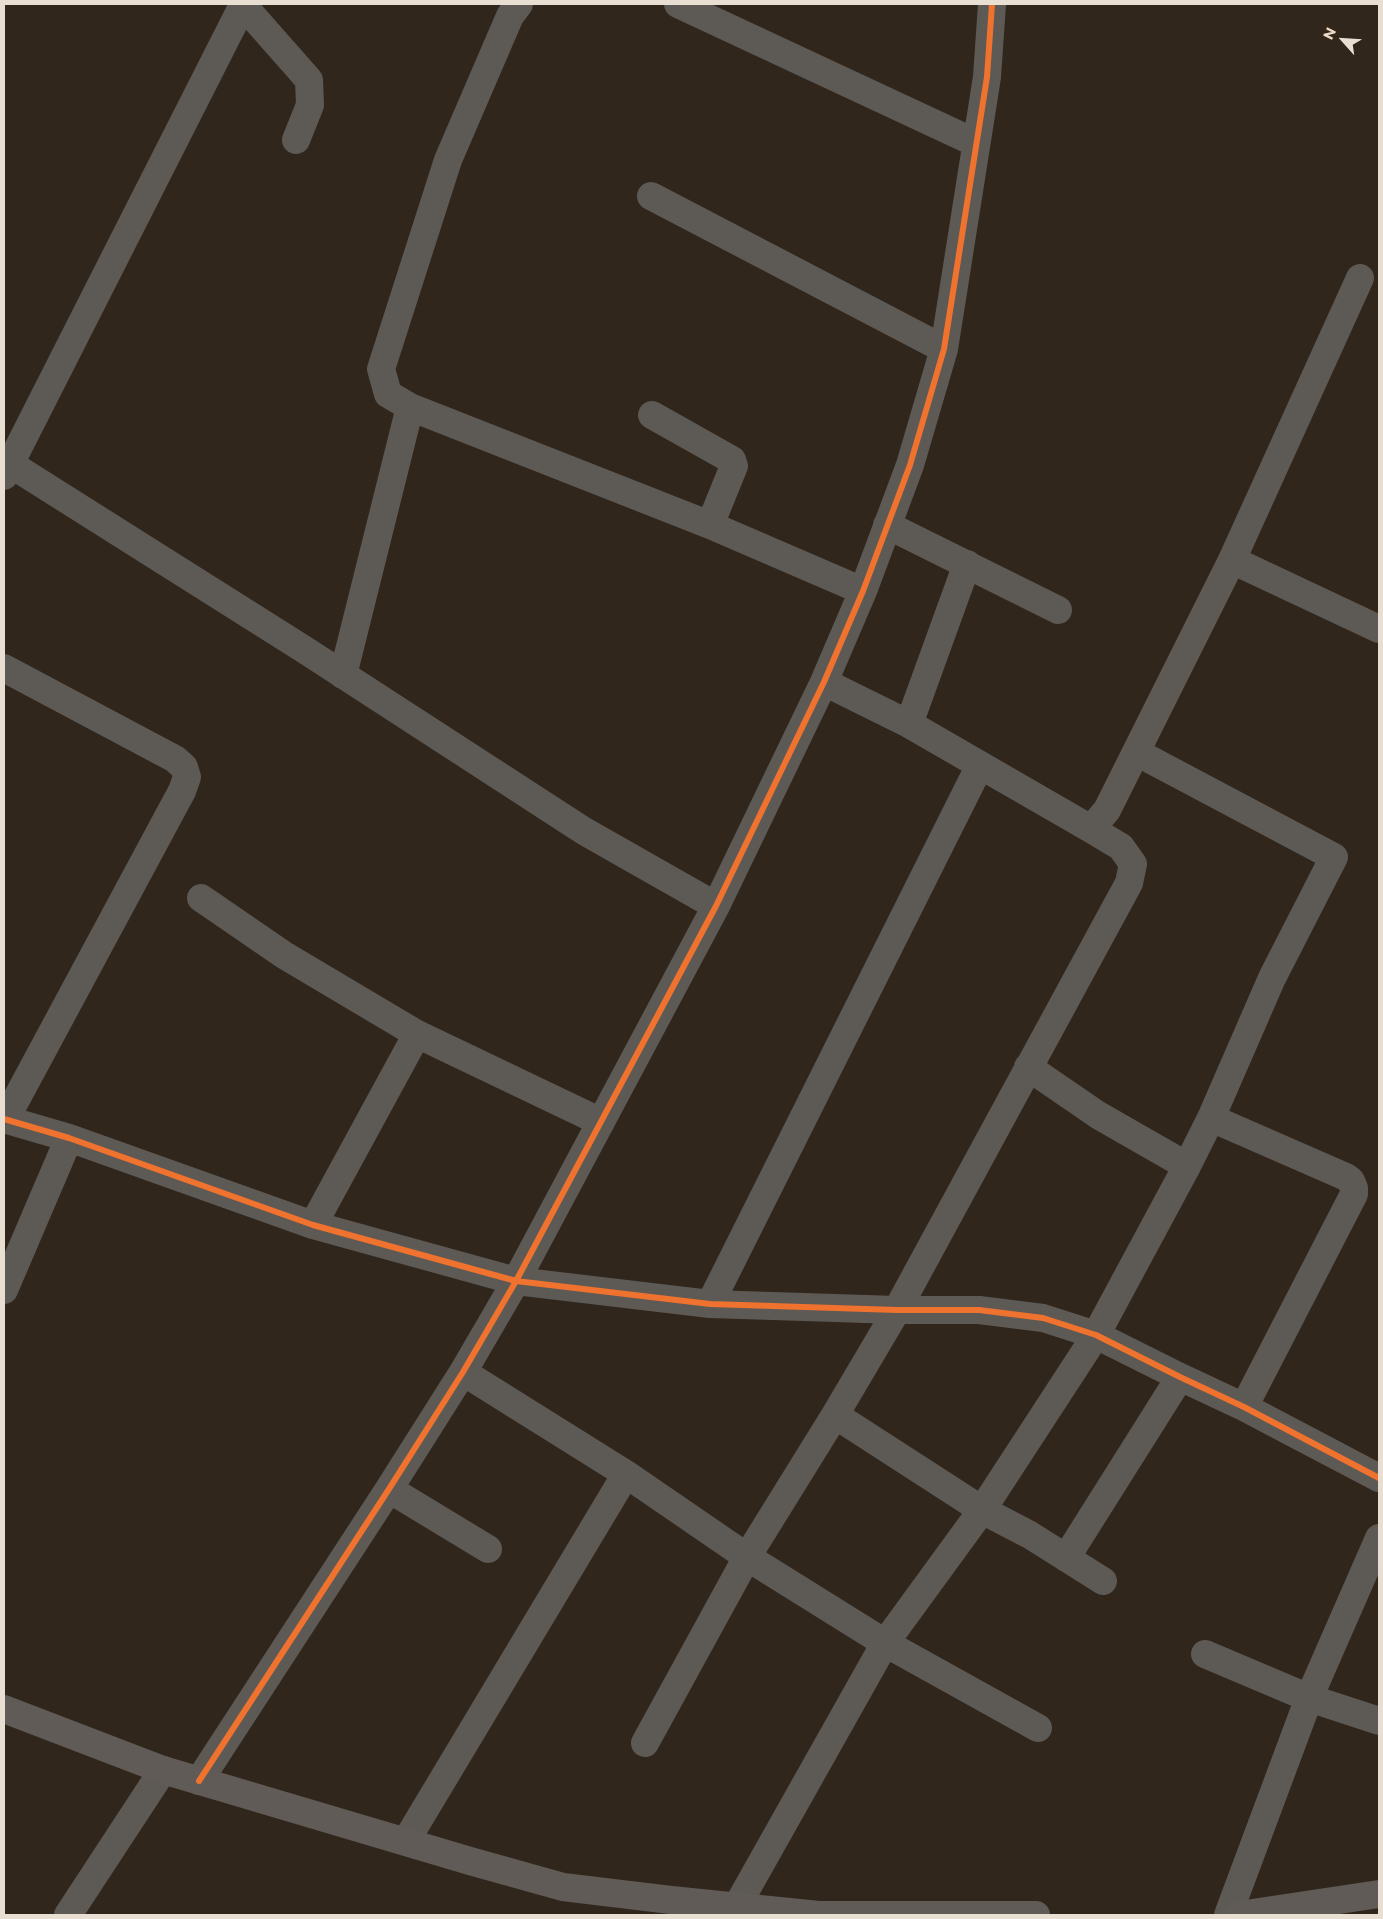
<!DOCTYPE html>
<style>
body{margin:0}
#map{position:relative;width:1383px;height:1919px;overflow:hidden;background:#30261b;font-family:Montserrat,sans-serif}
canvas{display:block}
.frame{position:absolute;inset:0;border:5px solid #e9ded2;pointer-events:none}
.north{position:absolute;left:1318px;top:15px;width:50px;height:50px;-webkit-text-stroke:4px #382713;paint-order:stroke;rotate:296deg;font-size:14px;font-weight:700;line-height:20px;text-align:center;color:#e9ded2}
.north::after{content:'';display:block;margin:auto;width:18px;height:22px;background:#e9ded2;clip-path:polygon(50% 0,100% 100%,50% 72%,0 100%)}
</style>
<div id="map">
<canvas width="1383" height="1919"></canvas>
<div class="frame"></div>
<div class="north">N</div>
</div>
<script>
const ctx = document.querySelector('canvas').getContext('2d');
ctx.lineJoin = 'round';
const shape = rows => new Path2D(rows.map(r => 'M' + r).join(''));
function strokePath(path, color, width, dash) { ctx.strokeStyle = color; ctx.lineWidth = width; ctx.lineCap = dash ? 'butt' : 'round'; ctx.setLineDash(dash || []); ctx.stroke(path); }
strokePath(shape([
 [242,4,309,80,310,105,296,140],
 [519,4,510,16,448,160,381,369,388,394,410,407,710,525,863,591],
 [678,4,976,143],
 [651,196,944,349],
 [652,415,732,460,734,466,710,525],
 [4,460,305,650,584,831,716,906],
 [4,476,243,5],
 [887,525,1058,610],
 [1232,560,1379,629],
 [4,668,175,759,184,767,187,777,182,791,5,1120],
 [343,675,410,407],
 [909,724,967,564],
 [1091,829,1107,810,1232,560,1360,278],
 [201,898,284,955,417,1034,601,1122],
 [1028,1067,1098,1115,1187,1166],
 [1211,1118,1346,1177,1351,1181,1354,1188,1354,1194,1244,1407],
 [4,1119,69,1138,313,1225,516,1281,710,1304,897,1310,979,1310,1043,1318,1096,1335,1180,1377,1244,1407,1379,1478],
 [313,1225,417,1034],
 [4,1290,69,1138],
 [710,1304,980,765],
 [463,1372,626,1474,747,1557,885,1643,1038,1728],
 [835,1415,982,1510,1030,1535,1103,1581],
 [389,1489,488,1549],
 [1066,1558,1180,1377],
 [1205,1654,1309,1698,1379,1721],
 [645,1743,747,1557,835,1415,897,1310,1129,883,1133,864,1121,847,1091,829,909,724,824,682],
 [199,1781,389,1489,463,1372,516,1281,716,906,824,682,863,591,910,465,944,349,987,77,992,4],
 [406,1841,626,1474],
 [737,1906,885,1643,982,1510,1096,1335,1187,1166,1211,1118,1272,978,1334,857,1136,752],
 [68,1915,163,1770],
 [1228,1915,1309,1698,1379,1538]
]), '#5d5955', 28);
strokePath(shape([
 [4,1709,163,1770,470,1861,563,1887,671,1900,819,1915,1036,1915],
 [1239,1915,1379,1894]
]), '#605b56', 28);
strokePath(shape([
 [4,1119,69,1138,313,1225,516,1281,710,1304,897,1310,979,1310,1043,1318,1096,1335,1180,1377,1244,1407,1379,1478],
 [199,1781,389,1489,463,1372,516,1281,716,906,824,682,863,591,910,465,944,349,987,77,992,4]
]), '#ef722f', 6);
</script>
